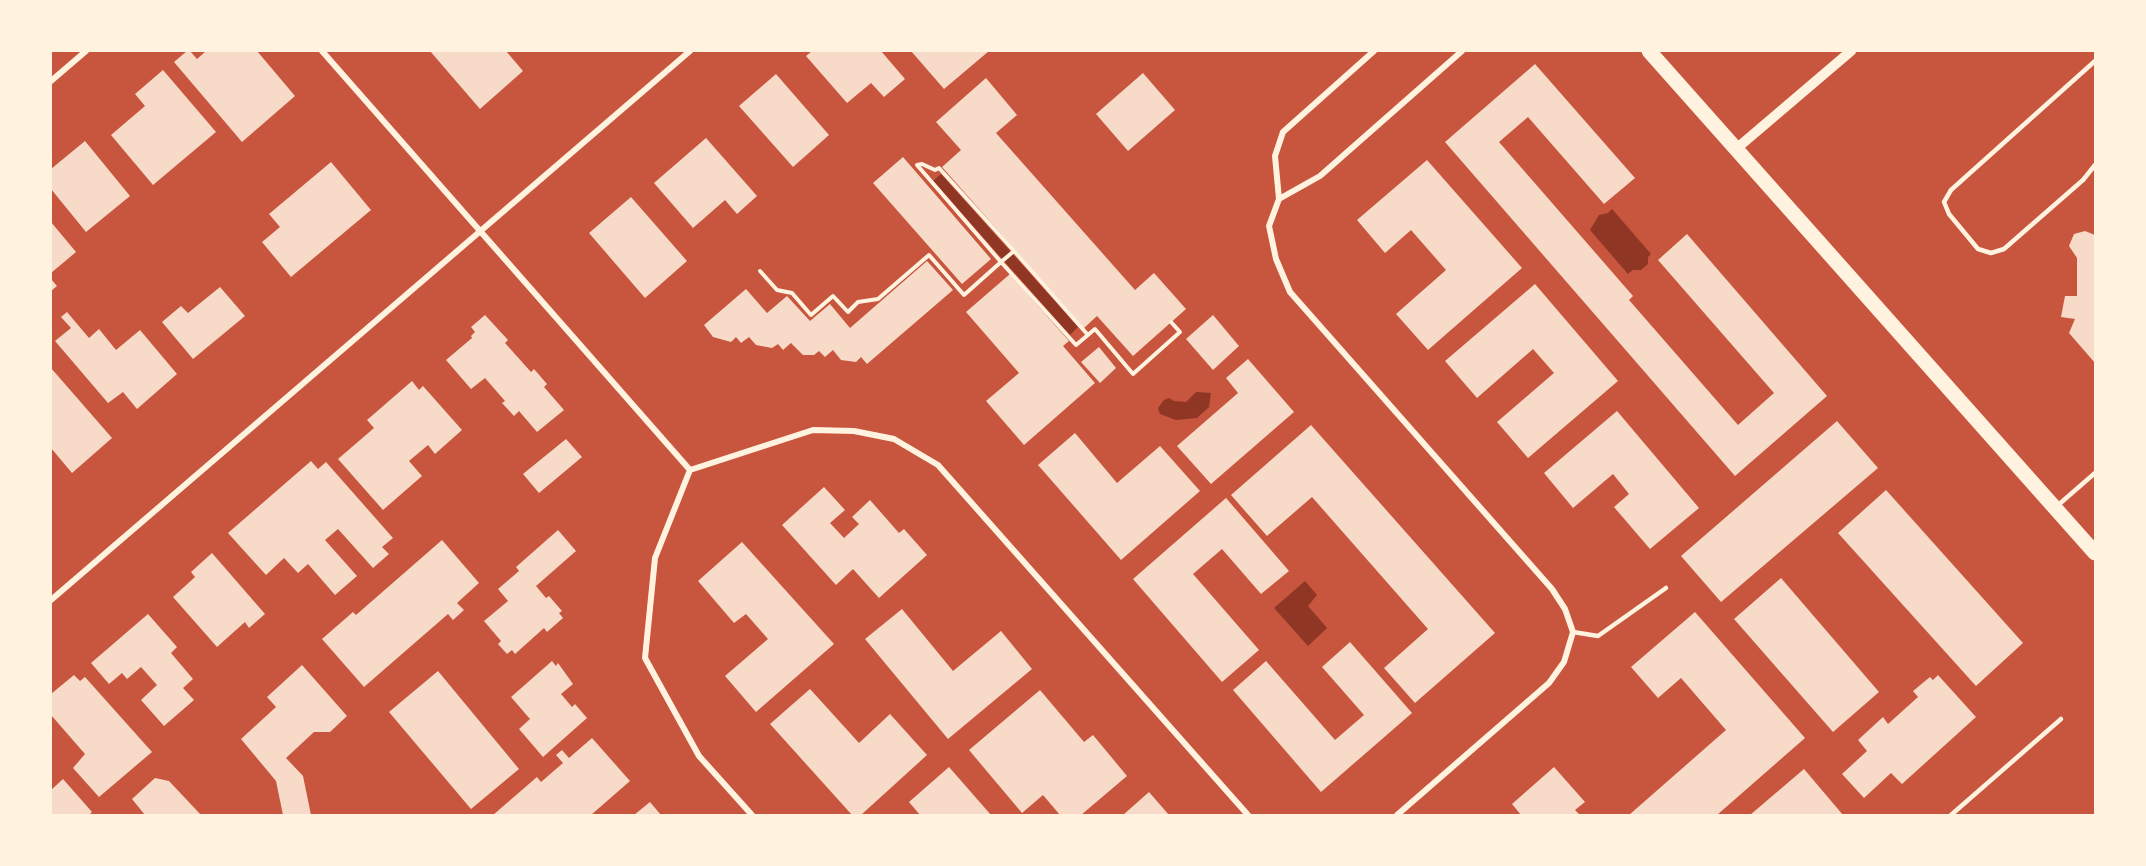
<!DOCTYPE html>
<style>
body{margin:0}
#map{position:relative;width:2146px;height:866px;overflow:hidden;background:#c8553d;font-family:Manrope,sans-serif}
canvas{display:block}
.frame{position:absolute;inset:0;border:52px solid #fff3e0;pointer-events:none}
</style>
<div id="map">
<canvas width="2146" height="866"></canvas>
<div class="frame"></div>
</div>
<script>
const ctx = document.querySelector('canvas').getContext('2d');
ctx.lineJoin = 'round';
function paint(path, color) { ctx.fillStyle = color; ctx.fill(path, 'evenodd'); }
const shape = rows => new Path2D(rows.map(r => 'M' + r).join(''));
function strokePath(path, color, width, dash) { ctx.strokeStyle = color; ctx.lineWidth = width; ctx.lineCap = dash ? 'butt' : 'round'; ctx.setLineDash(dash || []); ctx.stroke(path); }
paint(shape([
 [941,174,1078,327,1070,335,933,181],
 [1612,209,1651,254,1648,257,1648,264,1641,270,1633,270,1628,274,1590,230,1599,215,1608,213],
 [1196,392,1211,393,1209,407,1197,418,1176,420,1160,414,1158,408,1164,400,1169,398,1174,401,1186,402],
 [1305,581,1317,595,1308,606,1327,628,1308,646,1274,608]
]), '#8f3625');
paint(shape([
 [187,51,190,51,197,59,206,51,257,51,295,96,242,142,174,62],
 [430,51,506,51,523,71,480,109],
 [812,51,881,51,905,79,884,97,871,83,847,103,806,56],
 [911,51,989,51,944,89],
 [1535,64,1635,178,1604,204,1528,117,1499,142,1633,296,1629,300,1738,425,1774,393,1658,260,1687,234,1827,396,1735,476,1445,142],
 [163,70,216,132,153,185,111,135,145,106,135,94],
 [1143,73,1175,110,1128,151,1096,114],
 [776,74,829,135,793,167,739,106],
 [986,78,1017,115,996,133,1135,290,1154,273,1186,309,1133,356,1097,316,1084,328,942,167,961,150,936,122],
 [706,138,757,196,737,214,725,200,693,228,654,183],
 [85,141,130,196,86,232,51,189,51,169],
 [903,157,991,259,962,284,873,183],
 [1427,160,1522,268,1428,350,1396,314,1446,270,1411,230,1385,253,1357,220],
 [331,162,371,210,291,277,262,242,280,227,269,214],
 [631,197,687,261,645,298,589,233],
 [51,222,76,252,51,273],
 [2085,231,2095,235,2095,363,2069,333,2075,319,2061,317,2065,296,2077,296,2077,258,2069,246,2074,234],
 [927,261,953,290,867,364,861,357,856,362,841,360,833,350,825,357,819,351,814,355,803,355,791,343,783,350,778,344,772,348,756,345,749,337,741,343,736,337,731,342,713,337,704,325,746,289,767,313,787,296,810,321,830,304,850,328],
 [1010,274,1069,341,1063,346,1095,383,1024,445,986,401,1019,373,966,312],
 [51,279,57,286,51,291],
 [1535,284,1618,381,1528,458,1497,422,1554,373,1533,349,1477,398,1445,361],
 [220,287,245,316,193,359,162,322,181,306,188,313],
 [67,312,89,338,99,329,116,350,140,330,177,374,137,409,123,392,108,403,55,341,71,328,61,317],
 [485,315,508,340,505,343,531,372,534,369,547,384,544,387,564,410,537,432,519,411,514,416,502,403,505,401,485,378,471,389,446,360,472,338,471,336,475,332,471,327],
 [1213,315,1239,346,1213,370,1186,339],
 [1099,347,1116,368,1100,383,1081,362],
 [1248,359,1294,412,1211,484,1177,446,1238,393,1226,378],
 [51,368,112,438,72,473,51,448],
 [412,381,419,390,423,386,462,430,435,454,428,445,409,461,422,476,383,510,338,459,374,428,367,420],
 [1617,411,1699,508,1650,549,1614,507,1629,494,1613,474,1573,508,1544,473],
 [1837,421,1878,468,1721,602,1681,556],
 [1311,425,1495,633,1415,703,1384,668,1428,629,1312,497,1267,536,1231,495],
 [1075,433,1117,483,1160,446,1200,491,1121,560,1038,465],
 [566,439,582,457,539,493,523,474],
 [311,461,318,469,326,462,393,538,382,547,389,554,373,568,338,529,325,540,357,576,335,595,308,564,298,573,284,558,266,575,228,533],
 [824,487,845,510,830,523,844,538,859,524,852,517,870,500,899,533,904,529,927,555,879,598,853,569,836,585,782,525],
 [1886,490,2023,643,1976,686,1838,533],
 [1226,498,1289,571,1261,594,1222,549,1193,574,1259,650,1222,682,1133,579],
 [558,530,576,551,536,586,546,598,549,596,562,611,559,613,563,618,547,632,544,628,515,654,512,650,507,654,498,644,501,641,484,621,508,601,498,589,519,571,516,567],
 [442,540,479,583,457,603,464,610,453,620,448,614,364,687,322,639,353,612,356,615],
 [742,542,834,644,756,712,725,676,768,639,746,614,734,623,698,581],
 [212,553,265,614,249,628,245,622,217,647,173,597,195,577,191,572],
 [1781,578,1879,692,1833,732,1734,619],
 [902,609,953,671,1001,631,1032,669,948,739,865,639],
 [1695,612,1805,738,1717,815,1629,815,1726,730,1681,678,1658,698,1631,667],
 [148,614,177,647,171,653,193,679,183,688,194,700,164,726,141,700,157,685,141,667,127,679,122,673,109,684,91,663],
 [1350,642,1412,713,1321,792,1233,690,1266,661,1335,740,1364,715,1322,667],
 [552,661,556,666,558,663,573,684,561,694,572,707,575,704,587,718,543,757,519,729,530,719,511,697],
 [302,665,347,716,330,732,314,732,286,758,303,776,311,815,283,815,276,781,241,739,276,707,267,697],
 [438,671,519,769,471,809,389,712],
 [74,675,80,681,85,677,152,752,99,797,73,768,85,754,51,715,51,694],
 [1938,675,1976,717,1902,784,1891,773,1864,798,1842,774,1867,751,1858,740,1883,717,1888,724,1918,697,1913,691,1930,677,1933,680],
 [810,689,859,743,890,714,927,755,861,815,852,815,770,724],
 [1040,690,1084,742,1093,735,1127,776,1081,815,1060,815,1043,795,1022,813,969,750],
 [592,738,630,781,591,815,493,815,537,777,541,782,563,763,556,755,562,750,569,758],
 [949,767,991,815,920,815,909,802],
 [1554,767,1585,802,1575,810,1580,815,1521,815,1512,804],
 [1804,769,1843,815,1750,815],
 [155,778,169,781,201,815,145,815,132,799],
 [63,779,92,812,89,815,51,815,51,790],
 [1149,792,1169,815,1123,815],
 [650,802,661,815,634,815]
]), '#f7dbc8');
strokePath(shape([
 [1014,251,1001,262,917,165,922,164,935,170,939,168,1014,251,1088,335],
 [760,271,777,290,792,293,811,315,833,296,848,312,858,302,878,299,929,255,964,295,1001,262,1076,345,1095,329,1133,374,1180,332,1171,322]
]), '#fff3e0', 4);
strokePath(shape([
 [2095,61,1951,190,1944,202,1949,214,1978,249,1991,253,2004,249,2083,180,2095,165],
 [2057,506,2095,473],
 [1573,632,1598,636,1666,588],
 [1951,815,2061,719]
]), '#fff3e0', 4.5);
strokePath(shape([
 [322,51,690,470],
 [1374,51,1283,132,1275,156,1279,199,1269,226,1276,259,1290,292,1552,589,1565,609,1573,632,1564,662,1549,683,1397,815],
 [51,81,86,51],
 [1279,199,1320,176,1462,51],
 [690,470,813,430,854,431,894,439,938,465,1248,815],
 [690,470,655,558,645,658,699,756,752,815],
 [51,600,690,51]
]), '#fff3e0', 6);
strokePath(shape([
 [1736,149,1851,51]
]), '#fff3e0', 10);
strokePath(shape([
 [1649,51,2095,553]
]), '#fff3e0', 15);
</script>
